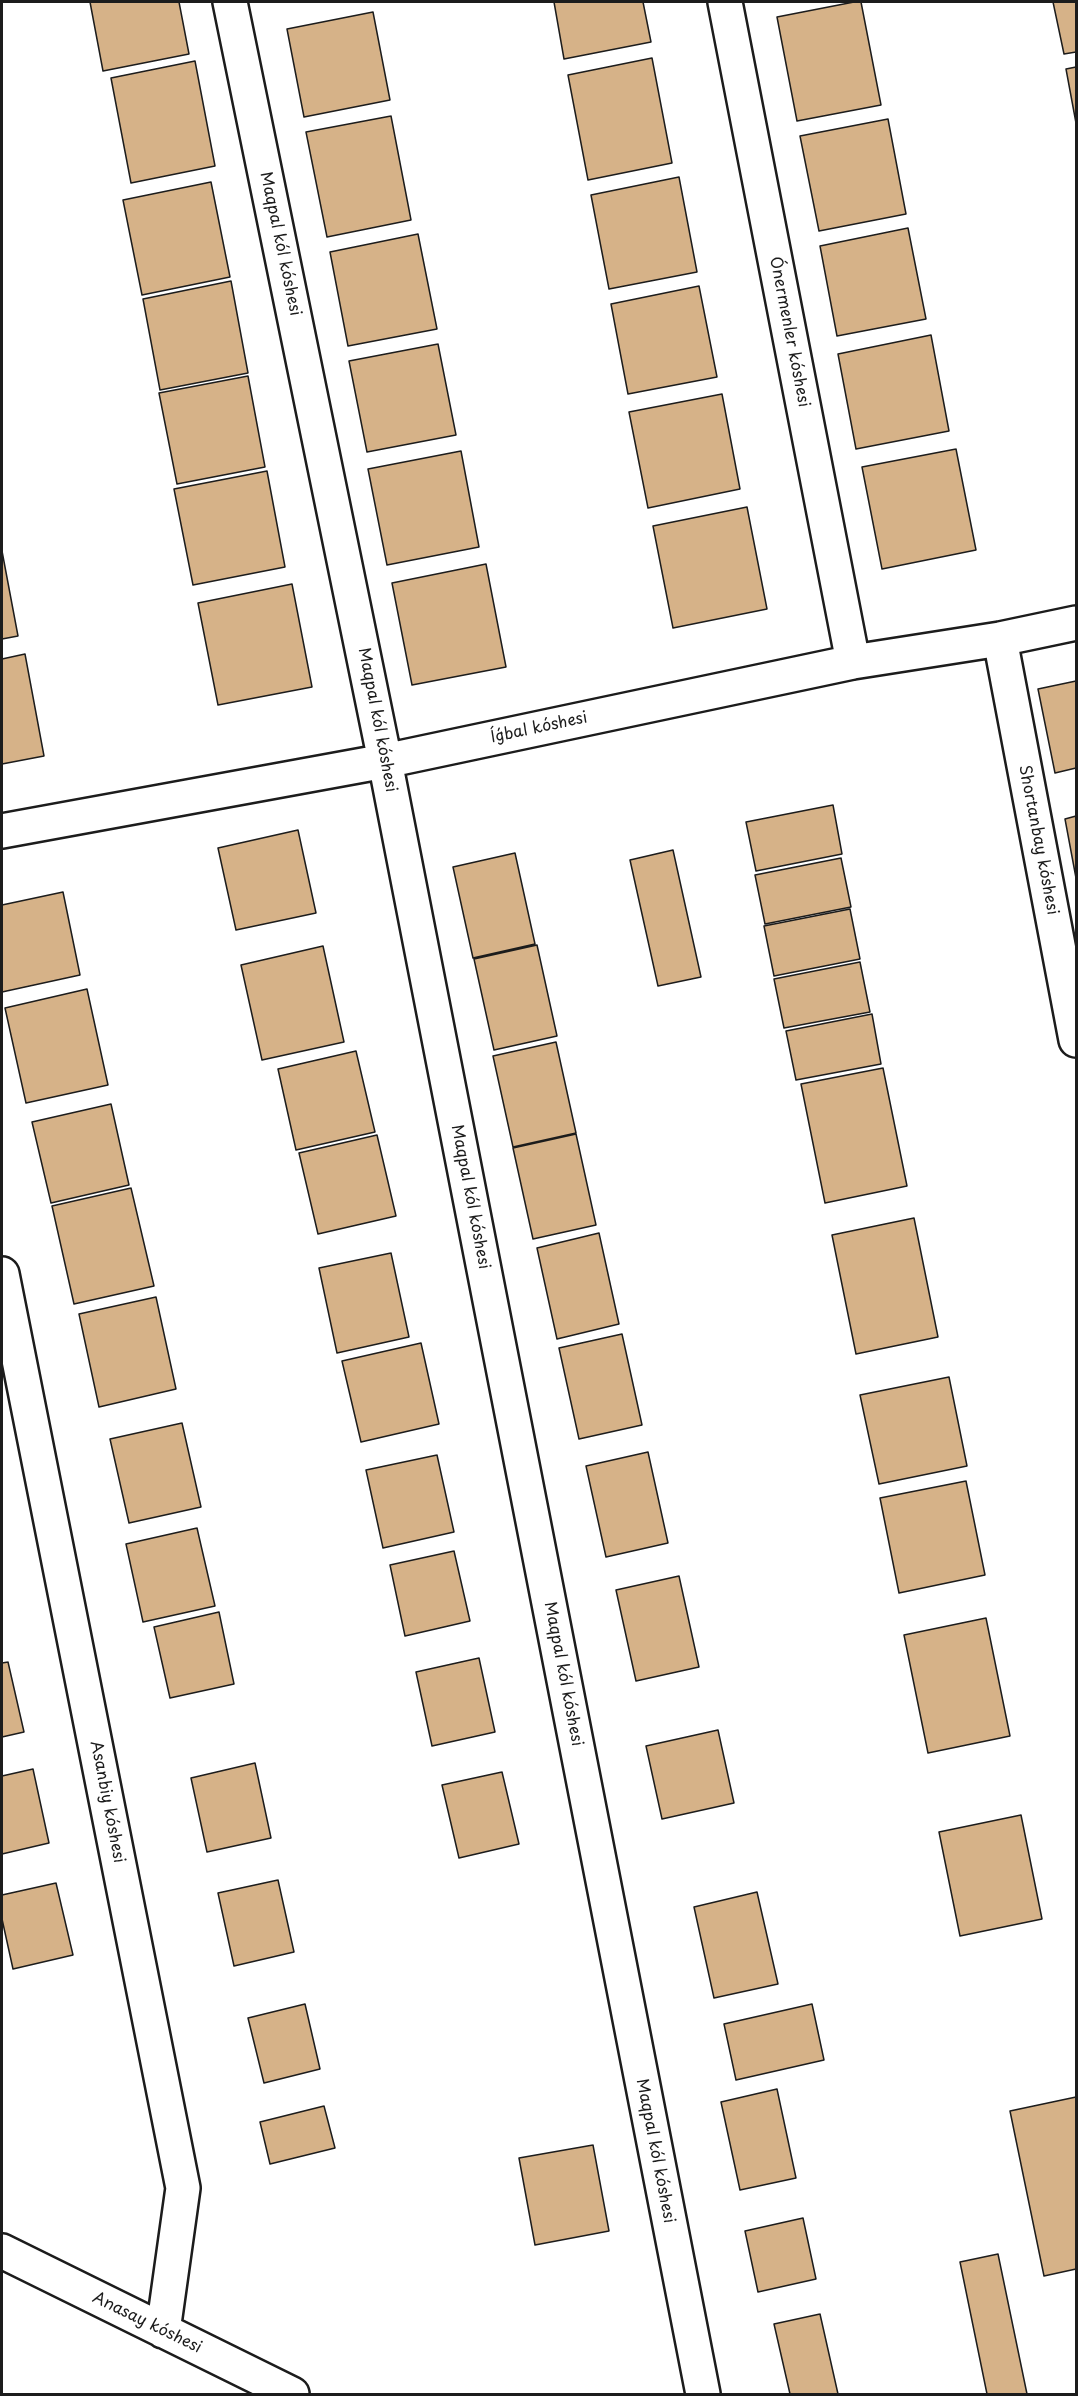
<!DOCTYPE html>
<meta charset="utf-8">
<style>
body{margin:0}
#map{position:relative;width:1078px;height:2396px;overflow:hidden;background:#fff;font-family:"Playpen Sans",sans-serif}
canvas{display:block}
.frame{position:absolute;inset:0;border:3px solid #1c1c1c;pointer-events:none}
</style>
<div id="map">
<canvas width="1078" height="2396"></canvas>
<div class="frame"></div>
</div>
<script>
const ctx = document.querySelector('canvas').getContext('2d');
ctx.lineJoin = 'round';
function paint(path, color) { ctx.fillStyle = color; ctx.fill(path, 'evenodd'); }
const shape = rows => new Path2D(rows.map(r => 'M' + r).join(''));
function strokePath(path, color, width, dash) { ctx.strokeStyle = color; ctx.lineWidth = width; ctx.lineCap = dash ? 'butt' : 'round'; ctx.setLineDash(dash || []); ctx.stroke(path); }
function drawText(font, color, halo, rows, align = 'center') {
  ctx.font = font + ' "Playpen Sans",sans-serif'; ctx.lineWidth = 5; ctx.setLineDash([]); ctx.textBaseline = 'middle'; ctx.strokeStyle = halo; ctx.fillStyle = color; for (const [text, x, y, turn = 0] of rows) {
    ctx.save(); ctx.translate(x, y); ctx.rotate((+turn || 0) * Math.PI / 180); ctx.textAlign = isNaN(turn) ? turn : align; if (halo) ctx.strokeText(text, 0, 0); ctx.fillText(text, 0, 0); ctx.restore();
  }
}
const building = shape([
 [90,2,179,2,189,54,103,71,90,2],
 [554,2,643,2,651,42,564,59,554,2],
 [854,2,861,2,881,105,797,121,777,17,854,2],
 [1053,2,1076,2,1076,52,1064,54,1053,2],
 [373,12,390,100,304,117,287,29,373,12],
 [652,58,672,163,588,180,568,75,652,58],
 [195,61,215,166,131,183,111,78,195,61],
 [1076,67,1076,123,1066,69,1076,67],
 [391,116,411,220,327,237,306,132,391,116],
 [888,119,906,214,819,231,800,136,888,119],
 [679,177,697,272,609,289,591,195,679,177],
 [211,182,230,277,142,295,123,200,211,182],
 [908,228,926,319,837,336,820,246,908,228],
 [418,234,437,329,348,346,330,252,418,234],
 [231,281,248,373,160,390,143,299,231,281],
 [699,286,717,377,628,394,611,304,699,286],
 [931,335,949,431,856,449,838,354,931,335],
 [438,344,456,435,367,452,349,361,438,344],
 [248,376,265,467,177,484,159,393,248,376],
 [722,394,740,489,648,508,629,412,722,394],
 [956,449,976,550,882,569,862,467,956,449],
 [461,451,479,547,387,565,368,469,461,451],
 [267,471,285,567,193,585,174,489,267,471],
 [747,507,767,609,673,628,653,526,747,507],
 [2,551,18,636,2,639,2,551],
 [486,564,506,667,412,685,392,583,486,564],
 [292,584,312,687,218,705,198,603,292,584],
 [25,654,44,756,2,764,2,659,25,654],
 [1076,681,1076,768,1055,773,1038,689,1076,681],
 [833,805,842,854,756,871,746,822,833,805],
 [1076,816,1076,878,1065,819,1076,816],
 [298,830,316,913,236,930,218,848,298,830],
 [673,850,701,977,658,986,630,860,673,850],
 [515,853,535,944,473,958,453,867,515,853],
 [841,858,851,907,765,924,755,875,841,858],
 [63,892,80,975,2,992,2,905,63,892],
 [850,909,860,959,774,976,764,926,850,909],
 [537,945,557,1036,494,1050,474,959,537,945],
 [323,946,344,1042,262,1060,241,965,323,946],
 [860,962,870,1012,784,1028,774,979,860,962],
 [87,989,108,1085,26,1103,5,1008,87,989],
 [872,1014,881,1064,796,1080,786,1031,872,1014],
 [556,1042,576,1133,513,1147,493,1056,556,1042],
 [356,1051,375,1132,296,1150,278,1069,356,1051],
 [883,1068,907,1186,825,1203,801,1084,883,1068],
 [111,1104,129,1185,51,1203,32,1122,111,1104],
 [576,1134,596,1225,533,1239,513,1148,576,1134],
 [377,1135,396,1216,318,1234,299,1153,377,1135],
 [131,1188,154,1286,74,1304,52,1206,131,1188],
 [914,1218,938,1337,856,1354,832,1235,914,1218],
 [599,1233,619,1324,557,1339,537,1248,599,1233],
 [391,1253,409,1337,337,1353,319,1268,391,1253],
 [156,1297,176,1389,99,1407,79,1314,156,1297],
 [622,1334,642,1425,579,1439,559,1348,622,1334],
 [421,1343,439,1424,361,1442,342,1361,421,1343],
 [949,1377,967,1466,879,1484,860,1395,949,1377],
 [182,1423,201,1507,129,1523,110,1439,182,1423],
 [648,1452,668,1543,606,1557,586,1466,648,1452],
 [437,1455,454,1532,383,1548,366,1470,437,1455],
 [966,1481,985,1575,899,1593,880,1498,966,1481],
 [197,1528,215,1606,143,1622,126,1544,197,1528],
 [454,1551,470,1621,405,1636,390,1565,454,1551],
 [679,1576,699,1667,636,1681,616,1590,679,1576],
 [219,1612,234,1684,170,1698,154,1627,219,1612],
 [986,1618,1010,1736,928,1753,904,1635,986,1618],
 [479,1658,495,1732,432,1746,416,1672,479,1658],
 [8,1662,24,1732,2,1737,2,1663,8,1662],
 [718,1730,734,1803,662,1819,646,1746,718,1730],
 [255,1763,271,1838,207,1852,191,1778,255,1763],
 [33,1769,49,1843,2,1854,2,1776,33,1769],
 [502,1772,519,1844,459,1858,442,1785,502,1772],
 [1021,1815,1042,1919,960,1936,939,1832,1021,1815],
 [278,1880,294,1952,234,1966,218,1893,278,1880],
 [56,1883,73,1955,13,1969,2,1919,2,1895,56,1883],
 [757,1892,778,1984,714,1998,694,1907,757,1892],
 [305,2004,320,2069,264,2083,248,2018,305,2004],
 [812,2004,824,2060,736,2080,724,2024,812,2004],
 [777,2089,796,2178,740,2190,721,2102,777,2089],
 [1076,2097,1076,2269,1044,2276,1010,2111,1076,2097],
 [324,2106,335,2148,270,2164,260,2122,324,2106],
 [593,2145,609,2231,535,2245,519,2158,593,2145],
 [803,2218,816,2279,758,2292,745,2231,803,2218],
 [998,2254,1027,2394,987,2394,960,2262,998,2254],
 [820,2314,838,2394,790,2394,774,2324,820,2314]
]);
paint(building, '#d6b288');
strokePath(building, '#1c1c1c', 1.5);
const minor = shape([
 [230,2,385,761,703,2394],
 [725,2,853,662],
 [1000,639,1076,1040],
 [2,831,385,761,853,662,1000,639,1076,623],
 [2,1274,183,2188,163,2331],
 [2,2251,292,2394]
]);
strokePath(minor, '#1c1c1c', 38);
strokePath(minor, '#fff', 33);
drawText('16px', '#1c1c1c', '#fff', [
 ["Maqpal kól kóshesi",280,244,78],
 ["Ónermenler kóshesi",789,332,79],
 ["Maqpal kól kóshesi",377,720,79],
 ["Íǵbal kóshesi",539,728,-12],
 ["Shortanbay kóshesi",1038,840,79],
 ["Maqpal kól kóshesi",470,1197,79],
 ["Maqpal kól kóshesi",563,1674,79],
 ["Asanbiy kóshesi",107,1802,79],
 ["Maqpal kól kóshesi",655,2151,79],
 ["Anasay kóshesi",147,2323,26]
]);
</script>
